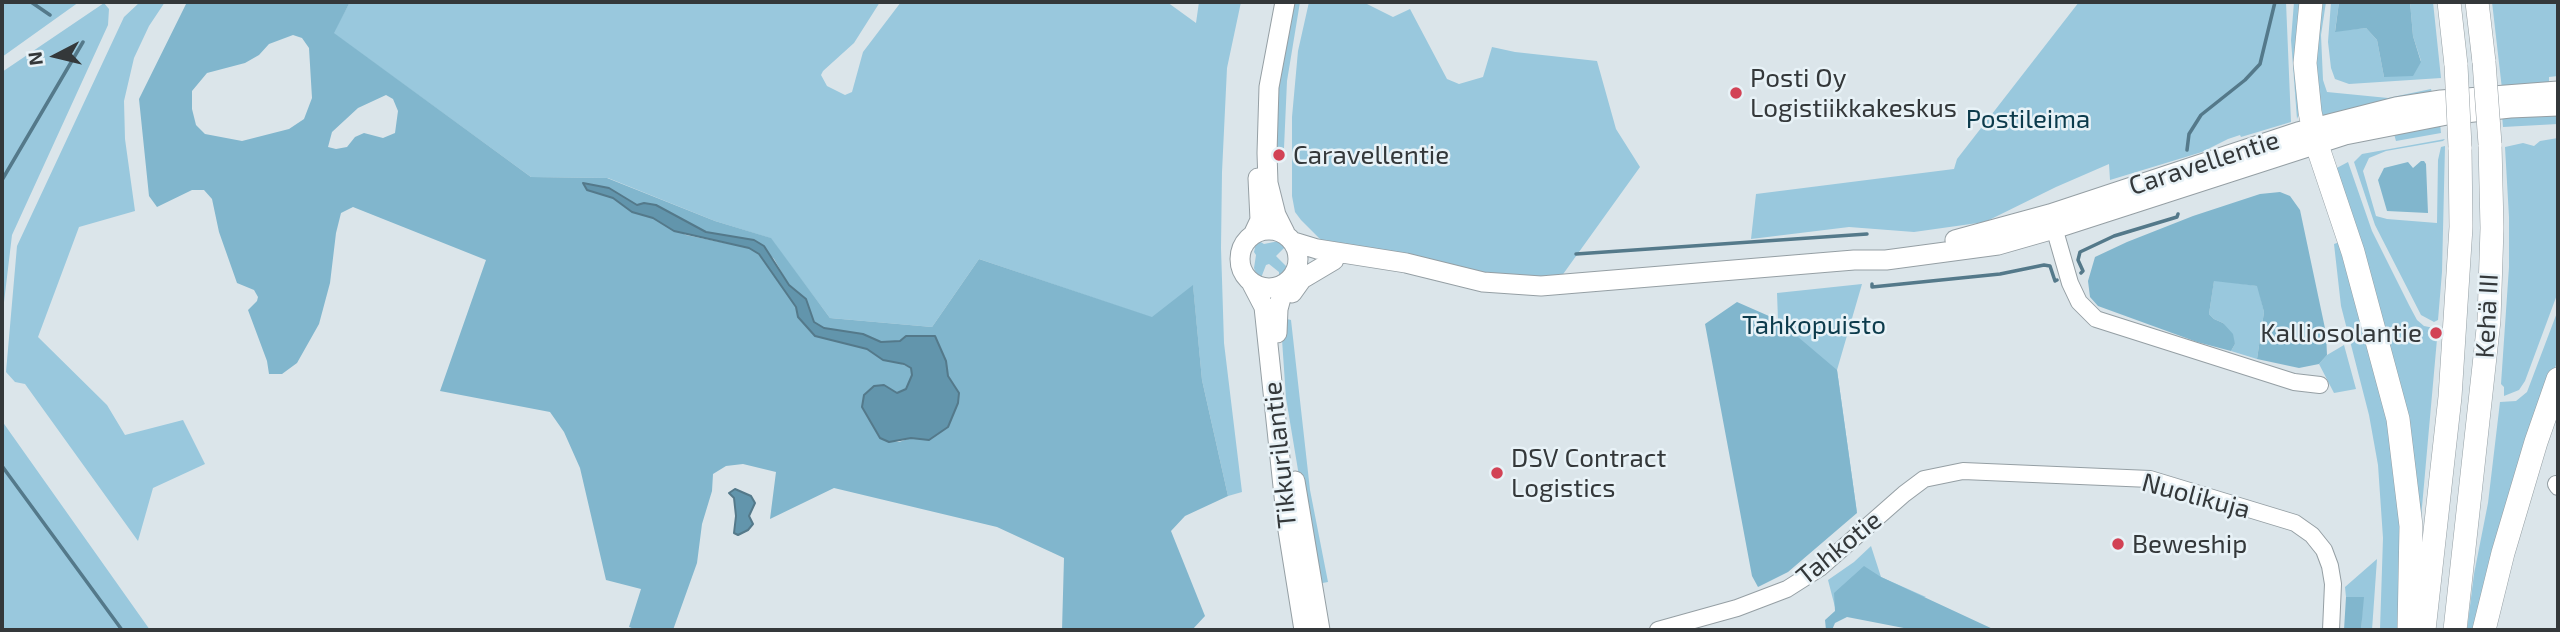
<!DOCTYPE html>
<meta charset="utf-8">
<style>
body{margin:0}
#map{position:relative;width:2560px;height:632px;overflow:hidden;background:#dbe5ea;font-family:"Exo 2",sans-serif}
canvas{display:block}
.frame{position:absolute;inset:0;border:4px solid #34383a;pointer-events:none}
.north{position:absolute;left:21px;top:21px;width:70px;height:70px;-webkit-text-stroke:5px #e8f2f7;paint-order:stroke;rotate:263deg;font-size:19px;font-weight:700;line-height:28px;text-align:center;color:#34383a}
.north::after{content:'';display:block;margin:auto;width:24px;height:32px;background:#34383a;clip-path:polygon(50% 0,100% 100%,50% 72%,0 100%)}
</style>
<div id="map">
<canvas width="2560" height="632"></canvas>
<div class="frame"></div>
<div class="north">N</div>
</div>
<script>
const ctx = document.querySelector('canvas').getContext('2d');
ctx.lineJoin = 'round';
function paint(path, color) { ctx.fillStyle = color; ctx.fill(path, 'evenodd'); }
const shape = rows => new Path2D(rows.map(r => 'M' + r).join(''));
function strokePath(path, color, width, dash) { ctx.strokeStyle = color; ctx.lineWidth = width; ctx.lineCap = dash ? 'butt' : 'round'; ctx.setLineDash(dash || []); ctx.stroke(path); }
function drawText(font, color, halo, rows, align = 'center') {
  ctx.font = font + ' "Exo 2",sans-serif'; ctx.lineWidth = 5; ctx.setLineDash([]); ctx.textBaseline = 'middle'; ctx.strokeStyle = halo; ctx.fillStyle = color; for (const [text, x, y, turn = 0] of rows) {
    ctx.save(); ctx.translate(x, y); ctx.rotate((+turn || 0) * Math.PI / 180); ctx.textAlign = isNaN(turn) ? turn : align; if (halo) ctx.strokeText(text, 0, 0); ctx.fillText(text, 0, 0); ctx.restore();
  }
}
paint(shape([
 [2,2,79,2,2,57],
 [140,2,165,2,149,26,134,58,124,101,125,139,135,211,79,227,38,337,107,405,125,435,183,420,205,464,153,488,138,541,25,384,15,382,6,372,17,246,124,17],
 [350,2,880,2,854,43,823,71,821,75,827,86,845,95,852,92,863,52,901,2,1167,2,1196,23,1199,2,1241,2,1227,68,1222,172,1221,248,1224,343,1242,492,1228,496,1202,380,1193,286,1153,318,979,259,932,327,830,318,770,238,715,221,608,178,531,177,333,33],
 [1289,2,1300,2,1287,81,1284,148,1277,149,1277,63],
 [1309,2,1363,2,1393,17,1410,9,1447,79,1459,84,1483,77,1492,47,1515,52,1597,61,1616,129,1640,167,1561,277,1522,278,1475,273,1326,245,1301,220,1295,212,1292,196,1292,117,1298,51],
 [2079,2,2286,2,2291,122,2241,137,2240,135,2228,139,2202,152,2110,180,2109,164,2056,187,1985,222,1914,232,1849,227,1751,239,1756,194,1954,169,1957,159],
 [2294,2,2301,2,2296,47,2300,111,2297,119,2291,40],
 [2318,2,2326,2,2321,35,2323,80,2327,92,2388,98,2431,89,2432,93,2322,118,2313,63],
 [2331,2,2339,2,2335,31,2366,28,2377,40,2384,77,2421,61,2413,36,2410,2,2433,2,2441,78,2349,84,2335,79,2331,68,2328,42],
 [2492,2,2558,2,2558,76,2549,77,2549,83,2502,89],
 [104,3,109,9,108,25,12,235,2,319,2,72],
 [2558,112,2558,124,2503,127,2502,115],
 [2440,123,2441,133,2396,141,2394,134],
 [2558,138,2558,292,2525,381,2519,390,2504,396,2504,387,2501,384,2509,267,2509,217,2505,147,2523,143,2534,146,2540,141],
 [2445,139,2443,141,2386,151,2369,158,2363,171,2376,216,2387,219,2437,223,2438,160,2441,147,2445,146,2442,272,2438,320,2434,322,2421,315,2375,225,2354,162,2362,154],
 [2348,162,2372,231,2409,305,2417,320,2424,326,2434,328,2434,337,2437,339,2421,518,2416,553,2333,170],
 [1259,241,1264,244,1279,241,1286,246,1276,256,1286,266,1289,265,1283,274,1279,276,1279,272,1269,264,1266,265,1261,278,1257,276,1254,268,1256,255,1254,252,1256,243],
 [2340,242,2384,390,2403,525,2400,630,2380,630,2383,538,2378,465,2369,415,2341,306,2334,244],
 [2214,280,2258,286,2264,312,2257,359,2231,351,2235,344,2223,323,2214,319,2209,314],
 [1862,284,1837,370,1857,513,1778,320,1777,293],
 [2558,310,2558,359,2516,482,2476,630,2467,630,2474,574,2488,503,2500,402,2516,401,2527,392],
 [1287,319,1291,320,1310,490,1328,582,1317,584,1286,398,1281,325],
 [2344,345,2356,389,2334,393,2319,364,2327,355],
 [2,421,150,630,2,630],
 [1871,546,1881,577,1926,597,1836,611,1828,580,1854,562],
 [2377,559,2372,630,2361,630,2363,598,2346,597,2345,587]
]), '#99c8dd');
paint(shape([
 [187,2,350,2,334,33,531,177,607,178,715,221,771,238,830,318,932,327,979,259,1152,317,1193,285,1202,380,1228,496,1185,516,1171,531,1205,616,1192,630,1062,630,1064,558,997,527,834,488,770,519,776,472,743,464,726,466,713,474,712,491,702,524,697,563,673,630,637,630,629,627,641,589,606,580,580,468,564,432,550,412,440,391,486,260,353,207,341,213,336,233,330,283,319,324,297,363,282,374,269,374,267,361,248,310,257,301,258,297,254,290,237,283,219,232,212,199,204,190,192,190,157,207,149,196,139,99],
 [293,35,302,38,309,48,312,98,304,119,289,129,242,141,205,134,196,125,192,109,192,91,207,73,245,63,259,55,269,44],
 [386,95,393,99,398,111,395,133,383,138,364,133,355,137,347,147,336,149,328,147,332,132,358,108],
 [609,188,637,205,644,203,656,205,706,232,754,240,774,259,789,285,806,299,814,322,824,328,863,334,881,342,900,341,906,336,935,336,946,361,948,376,959,393,958,403,948,427,929,440,911,438,899,442,880,438,862,407,864,395,874,386,884,385,897,393,906,389,912,375,911,368,867,349,815,336,798,317,796,307,759,254,749,248,686,235,653,218,632,212,613,198,587,190],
 [2339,2,2410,2,2413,36,2421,62,2413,76,2384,77,2377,40,2366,28,2335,32],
 [2421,161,2424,161,2426,164,2428,213,2387,211,2378,180,2384,168,2408,162,2413,168],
 [2280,192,2290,196,2300,210,2326,333,2327,355,2319,364,2299,368,2257,359,2264,312,2257,286,2214,281,2209,314,2214,319,2223,323,2233,334,2235,344,2231,351,2197,342,2098,306,2090,297,2088,281,2095,257,2127,242,2193,216,2260,194],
 [1737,302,1778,320,1837,370,1857,513,1788,572,1758,587,1752,576,1705,324],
 [1864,566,1881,577,1995,630,1914,630,1847,617,1835,623,1832,630,1826,630,1825,620,1835,611,1834,593],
 [2346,597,2364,597,2361,630,2344,630]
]), '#81b6cd');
const water = shape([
 [583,183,609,188,637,205,644,203,656,205,706,232,754,240,764,246,789,285,806,299,814,322,824,328,863,334,881,342,900,341,906,336,935,336,946,361,948,376,959,393,958,403,948,427,929,440,911,438,889,442,880,438,862,407,864,395,874,386,884,385,897,393,906,389,912,375,911,368,904,364,883,360,867,349,815,336,798,317,796,307,759,254,749,248,674,231,653,218,632,212,613,198,587,190,583,183],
 [735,489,751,496,755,503,749,516,753,524,748,530,738,535,734,533,736,516,734,498,729,493,735,489]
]);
paint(water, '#6295ac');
strokePath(water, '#54798a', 2);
strokePath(shape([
 [31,2,50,15],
 [2187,150,2189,134,2201,115,2245,80,2260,64,2275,2],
 [2,180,83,42],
 [1576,254,1867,234],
 [2081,273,2083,271,2078,260,2080,252,2114,236,2177,217,2178,214],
 [1872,284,1872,287,2000,274,2044,265,2050,266,2055,281,2057,280],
 [2,466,122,630]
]), '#54798a', 3.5);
const minor = shape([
 [2051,217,2070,283,2079,302,2096,319,2294,382,2320,385],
 [2556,484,2558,487],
 [1658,630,1737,608,1787,589,1820,568,1904,494,1924,479,1963,471,2150,479,2295,523,2312,535,2324,550,2330,566,2333,584,2331,630]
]);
const major = shape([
 '1240 259a29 29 0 1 1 58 0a29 29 0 1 1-58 0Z',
 [1285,233,1276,215,1268,183,1267,153,1269,87,1285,2],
 [1253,235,1260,220,1258,178],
 [1955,240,2050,214,2298,132,2396,107,2441,100,2558,91],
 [1294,242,1317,249,1406,263,1483,282,1541,286,1854,260,1886,260,1998,245,2054,229,2345,135,2447,115,2510,108,2558,106],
 [1251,282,1264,307,1287,524,1304,630],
 [1292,293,1302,279,1334,260],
 [1277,333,1278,309,1285,283],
 [1295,481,1320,630]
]);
const highway = shape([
 [2311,2,2305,63,2310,112,2317,145,2353,252,2398,419,2411,526,2409,630],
 [2449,2,2456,65],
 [2477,2,2484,62],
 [2424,630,2450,397,2461,227,2460,147],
 [2455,630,2489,320,2492,228,2490,144],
 [2484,630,2503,553,2536,442,2558,379]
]);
strokePath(minor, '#959fa4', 18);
strokePath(major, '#959fa4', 21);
strokePath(highway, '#959fa4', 24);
strokePath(minor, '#fff', 16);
strokePath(major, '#fff', 19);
strokePath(highway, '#fff', 23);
const highwayBridge = shape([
 [2484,62,2490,144],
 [2456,65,2460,147]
]);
strokePath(highwayBridge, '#959fa4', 24, []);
strokePath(highwayBridge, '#fff', 23);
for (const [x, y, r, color] of [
 [1736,93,7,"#d24255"],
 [1279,155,7,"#d24255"],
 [2436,333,7,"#d24255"],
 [1497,473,7,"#d24255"],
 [2118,544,7,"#d24255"]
]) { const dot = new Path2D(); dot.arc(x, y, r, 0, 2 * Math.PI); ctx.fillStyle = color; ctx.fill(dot); strokePath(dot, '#e8f2f7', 2.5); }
drawText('26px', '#34383a', '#e8f2f7', [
 ["Posti Oy",1750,78],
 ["Logistiikkakeskus",1750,108],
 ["Caravellentie",1293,155],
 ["Kalliosolantie",2422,333,"right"],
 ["DSV Contract",1511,458],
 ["Logistics",1511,488],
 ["Beweship",2132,544]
], 'left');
drawText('26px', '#0c3b4c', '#e8f2f7', [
 ["Postileima",2028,119],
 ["Tahkopuisto",1814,325]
]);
drawText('26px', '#34383a', '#e8f2f7', [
 ["Caravellentie",2204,163,-18],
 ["Kehä III",2487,316,-87],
 ["Tikkurilantie",1280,455,-96],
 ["Nuolikuja",2196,496,15],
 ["Tahkotie",1839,548,-39]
]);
</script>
